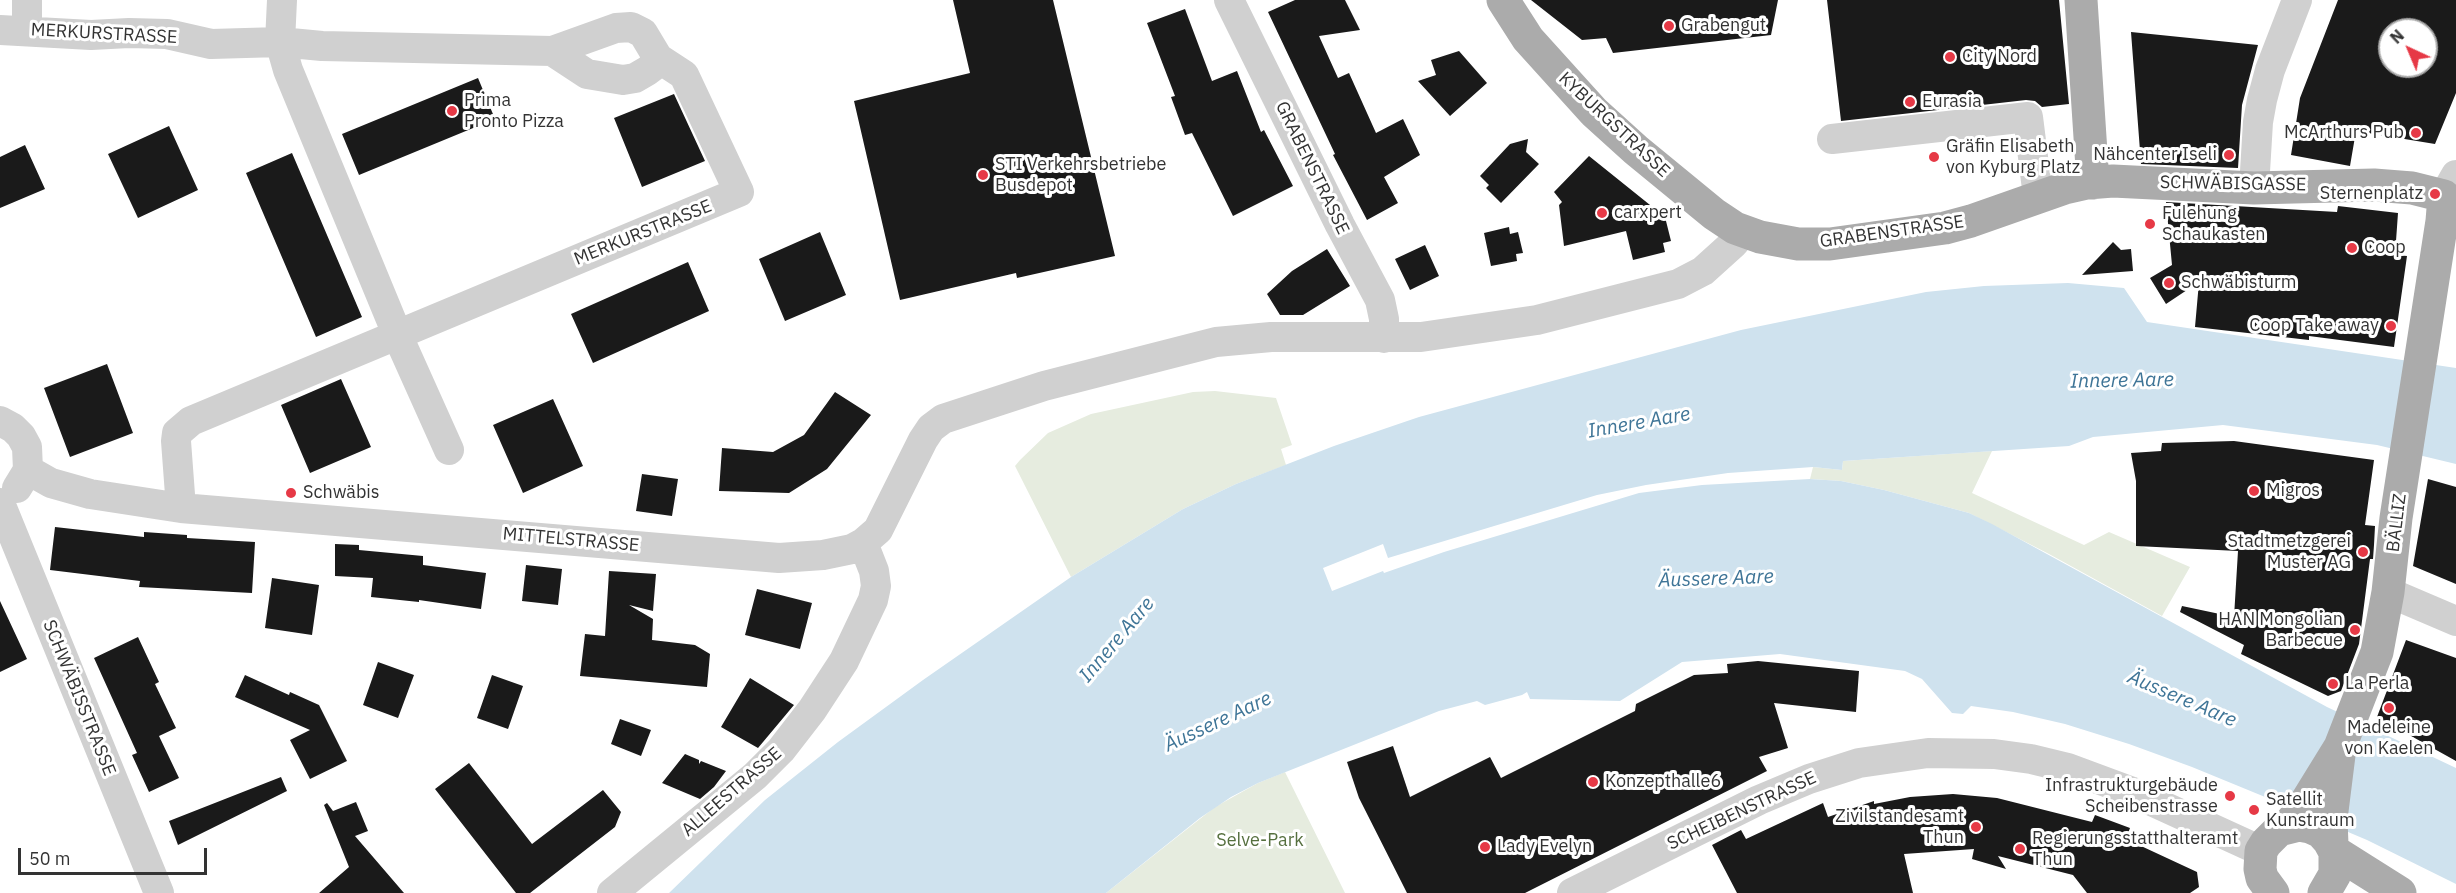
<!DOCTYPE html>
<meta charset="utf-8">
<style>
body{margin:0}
#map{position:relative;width:2456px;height:893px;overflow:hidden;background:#fff;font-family:"IBM Plex Sans",sans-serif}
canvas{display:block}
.north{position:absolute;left:2378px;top:18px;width:60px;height:60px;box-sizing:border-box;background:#fff;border:2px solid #adadad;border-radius:50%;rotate:316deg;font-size:16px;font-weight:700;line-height:24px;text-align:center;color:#333}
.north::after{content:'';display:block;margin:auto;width:21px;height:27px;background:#e63946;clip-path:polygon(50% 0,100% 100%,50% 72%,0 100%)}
.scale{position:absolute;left:18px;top:848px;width:189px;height:27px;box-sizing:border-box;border:3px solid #333;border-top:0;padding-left:8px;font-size:18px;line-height:21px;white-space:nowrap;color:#333;-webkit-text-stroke:4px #fff;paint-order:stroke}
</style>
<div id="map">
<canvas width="2456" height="893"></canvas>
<div class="north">N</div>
<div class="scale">50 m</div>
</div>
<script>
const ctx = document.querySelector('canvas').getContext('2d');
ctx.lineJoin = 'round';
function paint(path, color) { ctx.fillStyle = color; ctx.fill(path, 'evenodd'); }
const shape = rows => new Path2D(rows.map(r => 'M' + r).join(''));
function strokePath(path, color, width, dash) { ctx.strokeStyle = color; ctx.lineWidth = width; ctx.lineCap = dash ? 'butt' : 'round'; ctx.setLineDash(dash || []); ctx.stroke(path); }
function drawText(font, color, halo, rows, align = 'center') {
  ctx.font = font + ' "IBM Plex Sans",sans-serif'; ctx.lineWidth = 6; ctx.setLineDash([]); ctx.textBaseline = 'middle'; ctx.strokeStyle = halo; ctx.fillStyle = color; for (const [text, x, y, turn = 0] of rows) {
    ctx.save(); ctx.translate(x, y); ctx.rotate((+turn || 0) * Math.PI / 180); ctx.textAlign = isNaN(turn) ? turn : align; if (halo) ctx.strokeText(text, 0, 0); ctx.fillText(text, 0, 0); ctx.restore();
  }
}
paint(shape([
 [1215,391,1276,398,1292,445,1281,449,1286,465,1236,484,1183,509,1071,577,1015,466,1020,460,1048,433,1091,414,1193,392],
 [1992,451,1972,493,2084,545,2109,532,2190,567,2162,616,2049,554,1969,513,1884,490,1841,481,1810,479,1813,467,1842,470,1843,461],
 [1285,772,1345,893,1106,893,1215,807,1258,783]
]), '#e6ecdf');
paint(shape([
 [2068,283,2124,288,2147,322,2456,368,2456,464,2377,445,2223,425,2093,437,2069,446,1843,461,1842,470,1813,467,1728,473,1646,485,1597,495,1388,558,1383,544,1323,568,1332,591,1383,571,1384,573,1444,552,1639,493,1702,485,1810,479,1841,481,1884,490,1969,513,1992,524,2327,707,2456,768,2456,884,2367,840,2270,799,2192,767,2129,744,2065,724,2013,712,1971,706,1963,714,1952,713,1922,679,1905,671,1780,654,1682,662,1620,701,1530,699,1527,692,1522,695,1485,705,1477,701,1439,711,1258,783,1231,797,1200,818,1106,893,669,893,765,800,838,742,923,680,1071,577,1183,509,1236,484,1334,446,1419,417,1741,330,1926,292,1984,286]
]), '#cfe2ee');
paint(shape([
 [953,0,1053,0,1115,256,1017,278,1016,273,900,300,854,101,970,73],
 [1295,0,1345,0,1360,30,1319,36,1338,78,1349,73,1376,133,1403,119,1420,155,1384,177,1398,203,1367,220,1333,155,1335,154,1268,12],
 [1531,0,1778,0,1771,35,1613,53,1606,38,1582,40],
 [1827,0,2059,0,2069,104,2042,107,2035,101,2026,100,1841,121],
 [2338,0,2456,0,2456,93,2435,144,2356,131,2350,166,2291,155,2300,98],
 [2390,30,2426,30,2426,66,2390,66],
 [1185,9,1212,81,1237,71,1261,132,1264,130,1293,186,1233,216,1192,133,1185,135,1171,97,1175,96,1147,23],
 [2131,32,2258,45,2242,105,2238,168,2141,164],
 [1459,51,1487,83,1450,116,1418,81,1436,75,1431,60],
 [478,78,495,119,359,175,342,134],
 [674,94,705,161,642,187,614,118],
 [169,126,198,190,138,218,108,154],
 [1528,139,1526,152,1539,164,1501,203,1486,188,1489,185,1480,176,1510,144],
 [25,145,45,189,0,208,0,157],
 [292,153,362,317,316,337,246,173],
 [1589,156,1655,209,1657,219,1665,217,1671,241,1663,243,1665,252,1633,260,1626,231,1564,246,1559,205,1562,202,1554,192],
 [2166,202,2337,212,2338,206,2398,213,2395,255,2407,256,2394,347,2309,336,2309,340,2195,327,2199,282,2166,304,2150,278,2172,265],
 [1509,227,1510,234,1518,232,1523,253,1516,254,1517,261,1491,266,1484,233],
 [820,232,846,295,785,321,759,259],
 [2113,242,2121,250,2131,249,2133,271,2082,275],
 [1425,245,1439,276,1410,290,1395,259],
 [1327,249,1350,286,1303,315,1280,315,1267,294,1292,271],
 [688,262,709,311,593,363,571,314],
 [107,364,133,433,70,457,44,388],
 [341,379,371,447,310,473,281,405],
 [835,392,871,415,827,469,789,493,719,491,722,448,773,452,804,435],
 [553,399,583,466,523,493,493,425],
 [2234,441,2374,460,2365,525,2375,526,2374,545,2373,559,2370,559,2359,644,2341,691,2328,696,2241,654,2244,645,2180,612,2182,606,2234,617,2238,551,2136,546,2136,481,2131,453,2161,451,2162,443],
 [642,474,678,479,672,516,636,511],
 [2428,479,2456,487,2456,584,2413,566],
 [55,527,144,537,144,532,187,535,187,538,255,542,252,593,139,587,140,581,50,570],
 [335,544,359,545,359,550,423,556,423,565,486,573,481,609,419,600,419,602,371,597,373,578,335,576],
 [526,565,562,569,558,605,522,601],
 [609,571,656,574,653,611,629,605,653,619,652,640,695,645,710,654,707,687,580,676,585,634,605,636],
 [272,578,319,585,312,635,265,628],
 [757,589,812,603,800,649,745,635],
 [0,601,27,659,0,672],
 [138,637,159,682,155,684,176,728,159,736,179,778,149,792,132,755,137,753,94,658],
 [2406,640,2456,658,2456,761,2377,717],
 [1758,661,1859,671,1856,712,1774,703,1788,748,1759,757,1767,771,1525,893,1407,893,1359,798,1347,762,1393,746,1410,797,1490,757,1501,778,1635,711,1636,704,1694,675,1728,673,1727,664],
 [378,662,414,675,398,718,363,705],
 [245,675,289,695,290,692,319,705,347,761,310,779,290,740,310,730,235,697],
 [492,675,523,686,508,729,477,718],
 [750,678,794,705,758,748,721,727],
 [620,719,651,730,641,756,611,744],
 [685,754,699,760,699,764,701,761,726,771,714,787,700,799,662,783],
 [469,763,532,844,603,790,621,812,615,827,530,893,516,893,435,789],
 [281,777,287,791,178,845,169,821],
 [1953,794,1997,798,2092,822,2095,815,2130,828,2126,839,2197,872,2199,887,2190,893,2087,893,2073,875,1998,856,2006,869,1972,859,1974,849,1904,854,1913,893,1737,893,1712,845,1741,830,1746,839,1823,803,1828,817,1874,801,1874,804,1910,797],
 [356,802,368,831,355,836,404,893,319,893,349,867,324,805,327,803,333,811]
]), '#1a1a1a');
strokePath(shape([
 [27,0,27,30],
 [282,0,280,42,288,70,397,334,449,450],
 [1229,0,1340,225,1380,300,1384,319,1384,338],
 [0,30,91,35,129,33,167,34,211,44,280,42,322,46,552,51,616,28,631,27,643,33,658,58,655,65,647,71,635,78,623,80,587,74,552,51],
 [1832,139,2028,117,2038,197],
 [2456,175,2444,196,2456,196],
 [2254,188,2258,122,2262,100,2270,70,2297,0],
 [0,421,13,428,21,436,27,447,28,470,17,488],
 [28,470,51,483,90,494,181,508,779,558,823,555,852,549,863,543,878,530,923,440,931,428,943,419,1044,386,1216,342,1271,337,1421,337,1537,320,1678,284,1703,271,1734,243,1743,232],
 [0,503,159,893],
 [181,508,176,441,177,433,191,421,739,192,684,75,658,58],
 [2388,592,2456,621],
 [612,893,755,776,781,750,812,710,844,661,873,600,876,586,874,571,863,543],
 [1572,893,1759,800,1809,779,1859,763,1928,753,1994,754,2031,759,2068,768,2130,791,2261,851]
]), '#d0d0d0', 30);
strokePath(shape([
 [1503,0,1528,39,1594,112,1636,150,1714,214,1735,228,1760,237,1798,244,1830,244,1945,228,1971,221,2065,188,2087,183,2113,181,2254,188,2374,185,2412,188,2444,196,2442,221,2396,518,2388,592,2377,652,2340,747,2303,807,2287,827],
 [2081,0,2093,183],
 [2332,845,2331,819,2339,755],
 [2335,852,2400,893],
 [2273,893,2262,878,2260,869,2261,851,2266,843,2279,830,2299,825,2310,827,2321,832,2329,841,2335,852,2335,874,2324,893]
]), '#ababab', 33);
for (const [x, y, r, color] of [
 [1669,26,6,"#e63946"],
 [1950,57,6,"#e63946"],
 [1910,102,6,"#e63946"],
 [452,111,6,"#e63946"],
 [2416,133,6,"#e63946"],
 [2229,155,6,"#e63946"],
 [1934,157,6,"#e63946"],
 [983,175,6,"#e63946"],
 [2435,194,6,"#e63946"],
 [1602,213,6,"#e63946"],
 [2150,224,6,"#e63946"],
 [2352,248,6,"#e63946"],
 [2169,283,6,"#e63946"],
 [2391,326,6,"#e63946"],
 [2254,491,6,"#e63946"],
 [291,493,6,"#e63946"],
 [2363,552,6,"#e63946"],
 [2355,630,6,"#e63946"],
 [2333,684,6,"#e63946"],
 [2389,708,6,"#e63946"],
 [1593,782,6,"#e63946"],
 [2230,796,6,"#e63946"],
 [2254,810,6,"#e63946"],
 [1976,827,6,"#e63946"],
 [1485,847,6,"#e63946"],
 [2020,849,6,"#e63946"]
]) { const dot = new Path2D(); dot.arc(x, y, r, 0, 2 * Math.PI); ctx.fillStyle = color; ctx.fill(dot); strokePath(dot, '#fff', 2); }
drawText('18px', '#333', '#fff', [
 ["Grabengut",1681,26],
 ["City Nord",1962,57],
 ["Prima",464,101],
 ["Pronto Pizza",464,122],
 ["Eurasia",1922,102],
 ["McArthurs Pub",2404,133,"right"],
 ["Gräfin Elisabeth",1946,147],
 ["von Kyburg Platz",1946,168],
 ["Nähcenter Iseli",2217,155,"right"],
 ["STI Verkehrsbetriebe",995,165],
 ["Busdepot",995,186],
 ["Sternenplatz",2423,194,"right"],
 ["carxpert",1614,213],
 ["Fulehung",2162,214],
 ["Schaukasten",2162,235],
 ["Coop",2364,248],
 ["Schwäbisturm",2181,283],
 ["Coop Take away",2379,326,"right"],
 ["Migros",2266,491],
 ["Schwäbis",303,493],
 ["Stadtmetzgerei",2351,542,"right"],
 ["Muster AG",2351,563,"right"],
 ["HAN Mongolian",2343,620,"right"],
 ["Barbecue",2343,641,"right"],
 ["La Perla",2345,684],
 ["Madeleine",2389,728,"center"],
 ["von Kaelen",2389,749,"center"],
 ["Konzepthalle6",1605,782],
 ["Infrastrukturgebäude",2218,786,"right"],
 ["Scheibenstrasse",2218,807,"right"],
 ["Satellit",2266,800],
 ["Kunstraum",2266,821],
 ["Zivilstandesamt",1964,817,"right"],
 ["Thun",1964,838,"right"],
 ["Regierungsstatthalteramt",2032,839],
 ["Thun",2032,860],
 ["Lady Evelyn",1497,847]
], 'left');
drawText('18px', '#333', '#fff', [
 ["MERKURSTRASSE",104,34,3],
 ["KYBURGSTRASSE",1614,125,43],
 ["GRABENSTRASSE",1312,168,64],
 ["SCHWÄBISGASSE",2233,184,1],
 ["GRABENSTRASSE",1892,232,-8],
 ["MERKURSTRASSE",643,233,-22],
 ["BÄLLIZ",2397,523,-83],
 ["MITTELSTRASSE",571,540,5],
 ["SCHWÄBISSTRASSE",79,698,68],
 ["ALLEESTRASSE",732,792,-41],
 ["SCHEIBENSTRASSE",1742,811,-25]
]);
drawText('18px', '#56703f', '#fff', [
 ["Selve-Park",1260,841]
]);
drawText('italic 20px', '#3f7597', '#fff', [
 ["Innere Aare",2122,381,-1],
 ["Innere Aare",1639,423,-10],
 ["Äussere Aare",1716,579,-2],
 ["Innere Aare",1117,640,-50],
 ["Äussere Aare",2182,699,23],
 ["Äussere Aare",1218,722,-25]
]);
</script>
